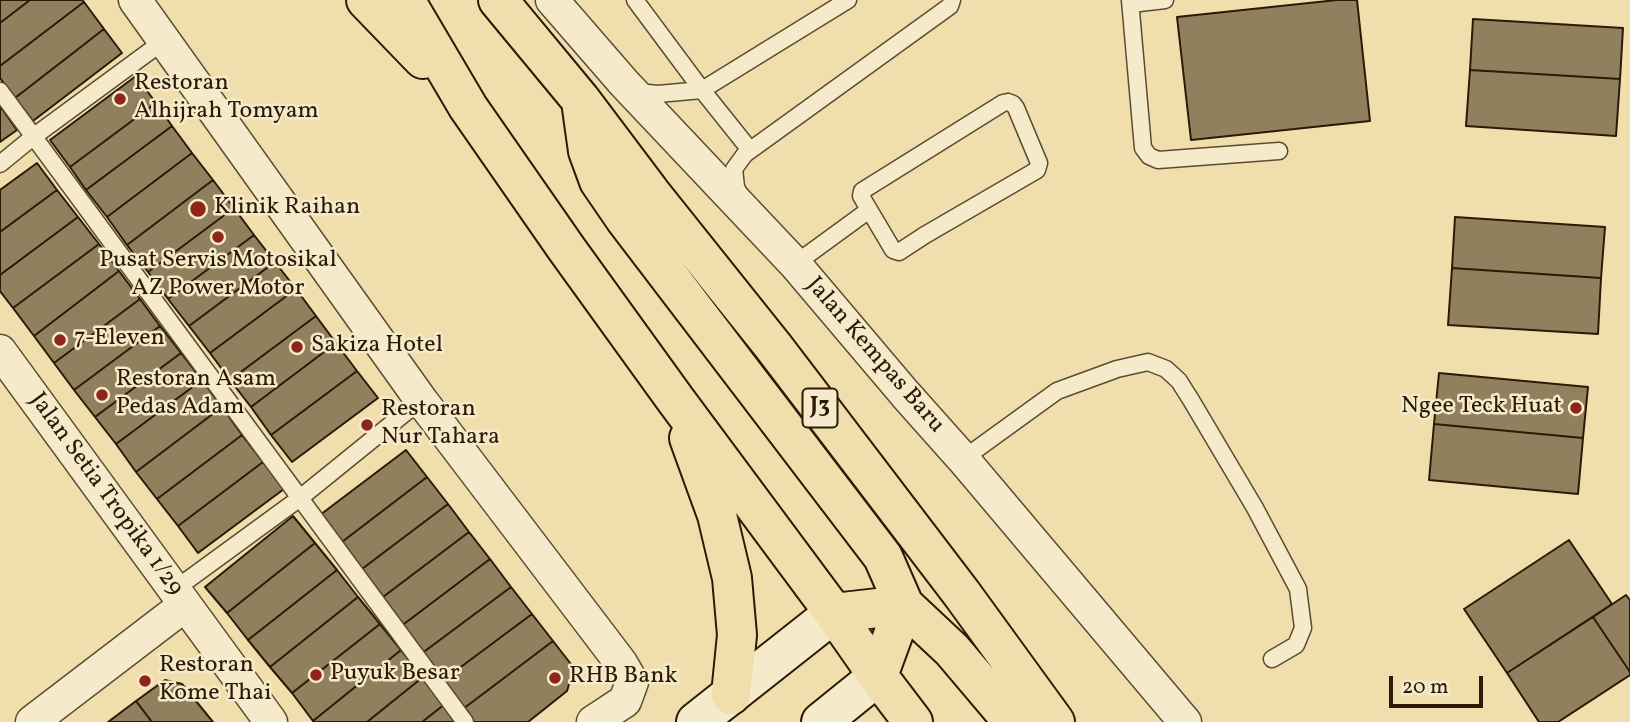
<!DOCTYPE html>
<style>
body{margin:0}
#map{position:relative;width:1630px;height:722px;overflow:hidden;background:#f0dead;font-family:Vollkorn,serif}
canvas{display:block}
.scale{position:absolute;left:1389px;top:676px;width:94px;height:32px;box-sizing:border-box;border:4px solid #2a1a06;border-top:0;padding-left:9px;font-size:21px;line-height:24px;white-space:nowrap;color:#2a1a06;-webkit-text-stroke:5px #f5eaca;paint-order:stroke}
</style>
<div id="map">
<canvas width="1630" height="722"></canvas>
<div class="scale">20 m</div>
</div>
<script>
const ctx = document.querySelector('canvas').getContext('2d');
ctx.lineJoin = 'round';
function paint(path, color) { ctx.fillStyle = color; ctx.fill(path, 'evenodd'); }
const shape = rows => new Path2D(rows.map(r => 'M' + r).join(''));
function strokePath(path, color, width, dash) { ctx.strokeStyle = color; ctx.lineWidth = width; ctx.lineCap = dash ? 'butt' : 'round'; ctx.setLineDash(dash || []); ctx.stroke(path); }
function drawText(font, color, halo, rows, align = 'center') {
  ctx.font = font + ' Vollkorn,serif'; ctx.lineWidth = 5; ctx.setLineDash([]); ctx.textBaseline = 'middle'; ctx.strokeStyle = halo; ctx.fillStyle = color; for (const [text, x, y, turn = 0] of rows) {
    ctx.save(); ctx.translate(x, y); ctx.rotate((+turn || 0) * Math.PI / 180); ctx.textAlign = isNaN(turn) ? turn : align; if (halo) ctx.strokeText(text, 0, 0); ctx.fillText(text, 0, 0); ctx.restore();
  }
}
const building = shape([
 [0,0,30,0,0,23,0,0],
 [30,0,82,0,84,2,0,66,0,23,30,0],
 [1337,0,1357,0,1370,121,1191,140,1177,17,1337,0],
 [84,2,104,29,15,98,0,78,0,66,84,2],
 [1473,19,1623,28,1620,79,1470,70,1473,19],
 [104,29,122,53,33,121,15,98,104,29],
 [1470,70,1620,79,1616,136,1466,126,1470,70],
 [136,76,156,103,70,167,50,140,136,76],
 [156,103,172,126,86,190,70,167,156,103],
 [0,106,17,130,0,142,0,106],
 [172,126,192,153,107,217,86,190,172,126],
 [192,153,213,180,127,245,107,217,192,153],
 [37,163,57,190,0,232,0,190,37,163],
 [213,180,234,208,148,272,127,245,213,180],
 [57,190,78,217,0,275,0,232,57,190],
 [234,208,254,235,168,299,148,272,234,208],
 [78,217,99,244,13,308,0,291,0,275,78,217],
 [1455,217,1605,227,1601,278,1452,268,1455,217],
 [254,235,275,262,189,326,168,299,254,235],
 [99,244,119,271,34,336,13,308,99,244],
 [275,262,296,289,210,353,189,326,275,262],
 [1452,268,1601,278,1598,334,1448,325,1452,268],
 [119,271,140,299,54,363,34,336,119,271],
 [296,289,316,316,230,380,210,353,296,289],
 [140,299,160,326,74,390,54,363,140,299],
 [316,316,336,343,251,407,230,380,316,316],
 [160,326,181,353,95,417,74,390,160,326],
 [336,343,357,371,271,435,251,407,336,343],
 [181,353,202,380,116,444,95,417,181,353],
 [357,371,378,398,292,462,271,435,357,371],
 [1439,373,1588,387,1583,438,1434,424,1439,373],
 [202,380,222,407,136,472,116,444,202,380],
 [222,407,242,435,157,499,136,472,222,407],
 [1434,424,1583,438,1578,494,1429,480,1434,424],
 [242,435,263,462,178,526,157,499,242,435],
 [406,450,427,477,338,545,316,518,406,450],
 [263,462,284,489,198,553,178,526,263,462],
 [427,477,448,504,358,572,338,545,427,477],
 [448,504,469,532,379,600,358,572,448,504],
 [293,516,315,543,227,613,205,587,293,516],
 [469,532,490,559,400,627,379,600,469,532],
 [1569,540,1612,604,1507,673,1464,609,1569,540],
 [315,543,337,570,248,640,227,613,315,543],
 [490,559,511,587,421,654,400,627,490,559],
 [337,570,358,597,270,667,248,640,337,570],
 [511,587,532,614,442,681,421,654,511,587],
 [1626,595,1630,600,1630,672,1593,617,1626,595],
 [358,597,380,624,292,693,270,667,358,597],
 [532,614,553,641,463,709,442,681,532,614],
 [1593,617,1630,672,1630,675,1558,722,1539,722,1507,673,1593,617],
 [380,624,401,650,313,721,292,693,380,624],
 [553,641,574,668,567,691,528,722,474,722,463,709,553,641],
 [401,650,423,677,367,722,315,722,313,721,401,650],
 [423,677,445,704,422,722,367,722,423,677],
 [165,680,182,684,213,722,152,722,136,701,165,680],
 [136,701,152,722,108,722,136,701],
 [445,704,458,722,422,722,445,704]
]);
paint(building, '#91805d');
strokePath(building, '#2a1a06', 2);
const lane = shape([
 [635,0,702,90,750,150],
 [1130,0,1143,148,1149,156,1158,160,1279,151],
 [1131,4,1165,0],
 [0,91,465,722],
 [637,92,658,94,702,90,848,0],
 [1008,102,1013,104,1016,108,1039,163,1037,170,925,235,899,252,893,250,861,196,862,191,1003,103,1008,102],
 [0,164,33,137,165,40],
 [740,195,736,187,734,169,745,154,950,6,952,0],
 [795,264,869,210],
 [963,459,1057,391,1117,369,1148,362,1166,369,1179,381,1191,400,1255,508,1298,589,1303,628,1296,645,1272,659],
 [174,590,300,498,421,400]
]);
const street = shape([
 [135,0,421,400,621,663,632,682,625,701,593,722],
 [552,0,624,83,795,264,906,395,963,459,1185,722],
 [0,351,271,722],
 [32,722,185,605]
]);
const secondary = shape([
 [696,722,834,613],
 [821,722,878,676]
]);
const primary = shape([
 [366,0,423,59],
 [405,0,468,107,566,248,675,399,834,613,878,676,913,722],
 [498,0,580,99,650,192,773,346,962,594,1055,722],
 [582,108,588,151,599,181,625,219,883,557,904,605,952,650,1013,722],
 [689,438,717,515,732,578,737,635,731,695],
 [834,613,904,605],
 [878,676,904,605]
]);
strokePath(lane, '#5c4b30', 19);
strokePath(street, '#5c4b30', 35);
strokePath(secondary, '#2a1a06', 42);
strokePath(primary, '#2a1a06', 42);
strokePath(lane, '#f5eaca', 16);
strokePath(street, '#f5eaca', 32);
strokePath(secondary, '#f5eaca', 38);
strokePath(primary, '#f0dead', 38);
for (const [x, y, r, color] of [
 [120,99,7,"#8f2418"],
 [198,209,9,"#8f2418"],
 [218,237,7,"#8f2418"],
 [60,340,7,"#8f2418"],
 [297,347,7,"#8f2418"],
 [102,395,7,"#8f2418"],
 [1576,408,7,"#8f2418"],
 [367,425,7,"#8f2418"],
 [316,675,7,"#8f2418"],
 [555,678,7,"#8f2418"],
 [145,681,7,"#8f2418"]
]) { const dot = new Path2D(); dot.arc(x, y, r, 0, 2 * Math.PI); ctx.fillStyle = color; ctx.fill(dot); strokePath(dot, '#f5eaca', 2.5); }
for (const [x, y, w] of [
 [820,408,35]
]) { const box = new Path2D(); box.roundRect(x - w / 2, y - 19.5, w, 39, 5); ctx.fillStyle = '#f5eaca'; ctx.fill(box); strokePath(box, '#2a1a06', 2); }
drawText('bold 23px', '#2a1a06', null, [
 ["J3",820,408]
]);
drawText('24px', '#2a1a06', '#f5eaca', [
 ["Restoran",134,85],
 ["Alhijrah Tomyam",134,113],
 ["Klinik Raihan",214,209],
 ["Pusat Servis Motosikal",218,262,"center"],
 ["AZ Power Motor",218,290,"center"],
 ["7-Eleven",74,340],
 ["Sakiza Hotel",311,347],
 ["Restoran Asam",116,381],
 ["Pedas Adam",116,409],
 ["Ngee Teck Huat",1562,408,"right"],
 ["Restoran",381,411],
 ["Nur Tahara",381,439],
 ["Restoran",159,667],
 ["Kome Thai",159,695],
 ["Puyuk Besar",330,675],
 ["RHB Bank",569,678]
], 'left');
drawText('24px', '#2a1a06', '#f5eaca', [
 ["Jalan Kempas Baru",874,356,49],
 ["Jalan Setia Tropika 1/29",105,495,54]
]);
</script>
